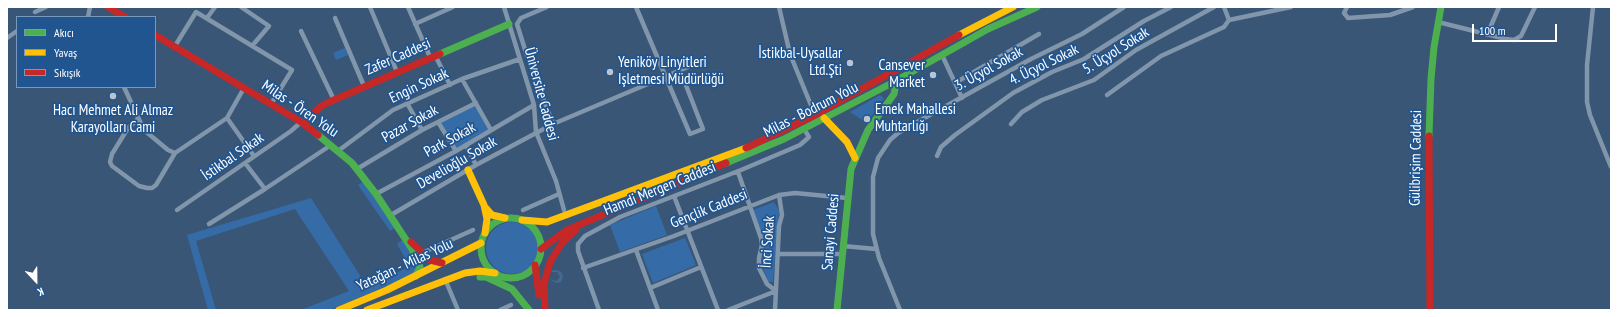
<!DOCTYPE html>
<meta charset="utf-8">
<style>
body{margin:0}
#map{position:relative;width:1618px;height:317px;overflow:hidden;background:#395677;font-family:"PT Sans Narrow",sans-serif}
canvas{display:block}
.frame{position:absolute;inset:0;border:8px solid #fff;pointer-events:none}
.legend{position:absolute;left:16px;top:16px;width:140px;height:72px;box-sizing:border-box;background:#205590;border:1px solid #7999bc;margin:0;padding:5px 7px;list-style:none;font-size:12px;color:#fff}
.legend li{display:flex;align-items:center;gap:8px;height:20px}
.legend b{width:20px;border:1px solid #7999bc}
.north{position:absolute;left:16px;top:261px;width:40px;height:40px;-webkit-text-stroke:3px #205590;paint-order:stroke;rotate:158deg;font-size:11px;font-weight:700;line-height:16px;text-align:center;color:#fff}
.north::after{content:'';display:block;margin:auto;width:14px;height:18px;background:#fff;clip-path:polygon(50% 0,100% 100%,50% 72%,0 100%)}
.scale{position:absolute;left:1472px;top:24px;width:85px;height:18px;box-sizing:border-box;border:2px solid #fff;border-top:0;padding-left:5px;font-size:12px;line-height:14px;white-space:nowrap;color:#fff;-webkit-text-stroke:3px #205590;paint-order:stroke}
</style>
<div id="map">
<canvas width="1618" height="317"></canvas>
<div class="frame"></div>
<ul class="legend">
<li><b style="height:5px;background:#4caf50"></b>Akıcı</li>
<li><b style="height:5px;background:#ffc107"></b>Yavaş</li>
<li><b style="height:5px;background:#c62828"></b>Sıkışık</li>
</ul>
<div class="north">K</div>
<div class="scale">100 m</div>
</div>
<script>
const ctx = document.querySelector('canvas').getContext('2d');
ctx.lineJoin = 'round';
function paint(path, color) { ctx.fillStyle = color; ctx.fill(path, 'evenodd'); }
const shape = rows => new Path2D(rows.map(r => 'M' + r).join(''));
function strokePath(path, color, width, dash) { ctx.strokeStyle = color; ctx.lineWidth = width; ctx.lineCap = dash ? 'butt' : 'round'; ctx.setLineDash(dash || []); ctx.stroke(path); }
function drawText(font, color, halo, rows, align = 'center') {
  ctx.font = font + ' "PT Sans Narrow",sans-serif'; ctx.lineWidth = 3.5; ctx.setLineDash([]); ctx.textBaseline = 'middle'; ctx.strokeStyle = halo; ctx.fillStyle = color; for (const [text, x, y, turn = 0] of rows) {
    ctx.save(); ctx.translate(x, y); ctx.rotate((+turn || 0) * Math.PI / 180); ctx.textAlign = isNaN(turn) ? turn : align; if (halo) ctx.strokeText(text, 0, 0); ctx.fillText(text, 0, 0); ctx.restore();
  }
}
paint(shape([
 [345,48,348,55,336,60,333,53],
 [880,95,884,98,867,123,850,112],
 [476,103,491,130,456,151,438,122],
 [364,181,396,227,390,231,358,185],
 [311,198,366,285,410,267,397,244,403,239,418,264,415,274,329,310,301,310,349,291,295,209,196,241,216,310,208,310,187,235],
 [774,202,779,211,773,282,768,282,761,263,764,245,753,210],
 [656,206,667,235,620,252,610,225],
 '486 248a26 26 0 1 1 52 0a26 26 0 1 1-52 0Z',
 [685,238,696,265,653,283,642,254]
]), '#356ca7');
paint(shape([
 [553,270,557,270,561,272,563,276,561,282,557,283,551,280,550,279,556,281,560,277,557,272,551,272]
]), '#446991');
strokePath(shape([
 [241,7,269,26,252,46],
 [370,7,397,72],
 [408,7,430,57],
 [504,7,534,105,536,132,556,181,564,210],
 [547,7,521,18,517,24,527,56,553,124],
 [636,7,690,134,703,129,680,70],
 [779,7,790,54,815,115],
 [1224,7,1229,20],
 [1347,7,1344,13,1348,18,1390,15,1413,7],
 [1593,7,1587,65,1587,102,1590,115,1611,167],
 [35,12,46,7],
 [88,17,90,7],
 [207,18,215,7],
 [335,18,364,86],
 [1438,22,1506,39,1514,40,1521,36,1535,7],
 [415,24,453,7],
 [301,31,334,100],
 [1487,35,1499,7],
 [7,38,17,31],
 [175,46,196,12,292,70,271,104],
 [435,55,450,85],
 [942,55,962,98],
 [462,79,491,130],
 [955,83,1039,34],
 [124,87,144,130,168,150,175,153,227,118,244,88],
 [1107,95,1161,56,1224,27,1229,20,1291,7],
 [407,103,422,130],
 [227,118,254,156],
 [138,119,128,128,112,154,110,162,112,166,139,186,147,188,152,188,156,185,175,153],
 [438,122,456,151],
 [1011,124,1022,112,1042,100,1094,80,1136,50,1214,7],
 [466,145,476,165],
 [338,151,393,110,462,79,520,59],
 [937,156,941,147,955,135,1013,93,1052,72,1084,59,1144,21,1171,7],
 [245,163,265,189],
 [357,169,422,130,476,103],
 [738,172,761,238,762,245,759,258,759,268,767,284,776,291],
 [376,194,456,151,534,105],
 [674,196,718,310],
 [177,210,291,131,301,122],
 [523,210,559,194],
 [391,215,476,165,553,124,688,67],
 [209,224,265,189,331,145],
 [843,246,876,249],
 [636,250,658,310],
 [422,253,473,230],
 [779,254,842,254],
 [583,268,674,236,779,195,795,193,847,198],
 [445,279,458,310],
 [650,288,701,267],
 [500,310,511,305],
 [599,310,578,251,578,244,585,236,620,217,741,170,800,145,809,137,804,129],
 [728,310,776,291],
 [775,310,779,226,782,215,779,195],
 [900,310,879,258,873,234,873,177,878,158,890,140,898,133,919,121,1031,59,1082,34,1124,7]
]), '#8196aa', 4.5);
strokePath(shape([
 [440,54,509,24],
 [318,135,352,163,376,194,412,249,420,267,416,276],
 [1429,136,1431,79,1434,47,1441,7],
 [726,163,784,139,892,83,988,29,1037,7],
 '481 248a30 30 0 1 1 60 0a30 30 0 1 1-60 0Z',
 [480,277,486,277,512,289,529,310],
 [837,310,851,169,868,130,894,94,895,89,892,83]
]), '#4caf50', 7);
strokePath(shape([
 [959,35,1013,7],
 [824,118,847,142,855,158],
 [468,170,484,205,487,219,485,233],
 [485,207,492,215,505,218],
 [522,220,547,222,746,148],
 [339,310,387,290,481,243],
 [367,310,465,273,480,271,495,273]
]), '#ffc107', 7);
strokePath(shape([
 [108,7,125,17],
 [155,35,301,122,318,135],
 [304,124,320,107,327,103,440,54],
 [1429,136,1430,310],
 [746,148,815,115,959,35],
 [411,242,430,260,442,263],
 [541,249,567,230,726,163],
 [535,265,539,295],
 [545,310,544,284,550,262,562,243,576,230]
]), '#c62828', 7);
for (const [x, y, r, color] of [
 [850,63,4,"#bac4cf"],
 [610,72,4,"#bac4cf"],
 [933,75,4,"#bac4cf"],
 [113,96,4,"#bac4cf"],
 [867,119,4,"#bac4cf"]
]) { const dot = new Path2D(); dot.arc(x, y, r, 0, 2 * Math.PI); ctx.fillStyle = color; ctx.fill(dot); strokePath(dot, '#205590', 1.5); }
drawText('15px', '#fff', '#205590', [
 ["5. Üçyol Sokak",1116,51,-32],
 ["Zafer Caddesi",398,57,-24],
 ["4. Üçyol Sokak",1044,65,-26],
 ["3. Üçyol Sokak",989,69,-29],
 ["Engin Sokak",419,86,-25],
 ["Üniversite Caddesi",541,94,75],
 ["Milas - Ören Yolu",300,109,34],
 ["Milas - Bodrum Yolu",811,110,-27],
 ["Pazar Sokak",410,124,-29],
 ["Park Sokak",450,140,-29],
 ["İstikbal Sokak",233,157,-35],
 ["Gülibrişim Caddesi",1416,158,-89],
 ["Develioğlu Sokak",457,163,-30],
 ["Hamdi Mergen Caddesi",660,189,-22],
 ["Gençlik Caddesi",709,209,-22],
 ["Sanayi Caddesi",831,232,-85],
 ["İnci Sokak",768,242,-86],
 ["Yatağan - Milas Yolu",405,265,-25]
]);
drawText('15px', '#fff', '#205590', [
 ["İstikbal-Uysallar",842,54],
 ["Ltd.Şti",842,71],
 ["Yeniköy Linyitleri",618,63,"left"],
 ["Işletmesi Müdürlüğü",618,80,"left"],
 ["Cansever",925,66],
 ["Market",925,83],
 ["Emek Mahallesi",875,110,"left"],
 ["Muhtarlığı",875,127,"left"],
 ["Hacı Mehmet Ali Almaz",113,111,"center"],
 ["Karayolları Cami",113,128,"center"]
], 'right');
</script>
